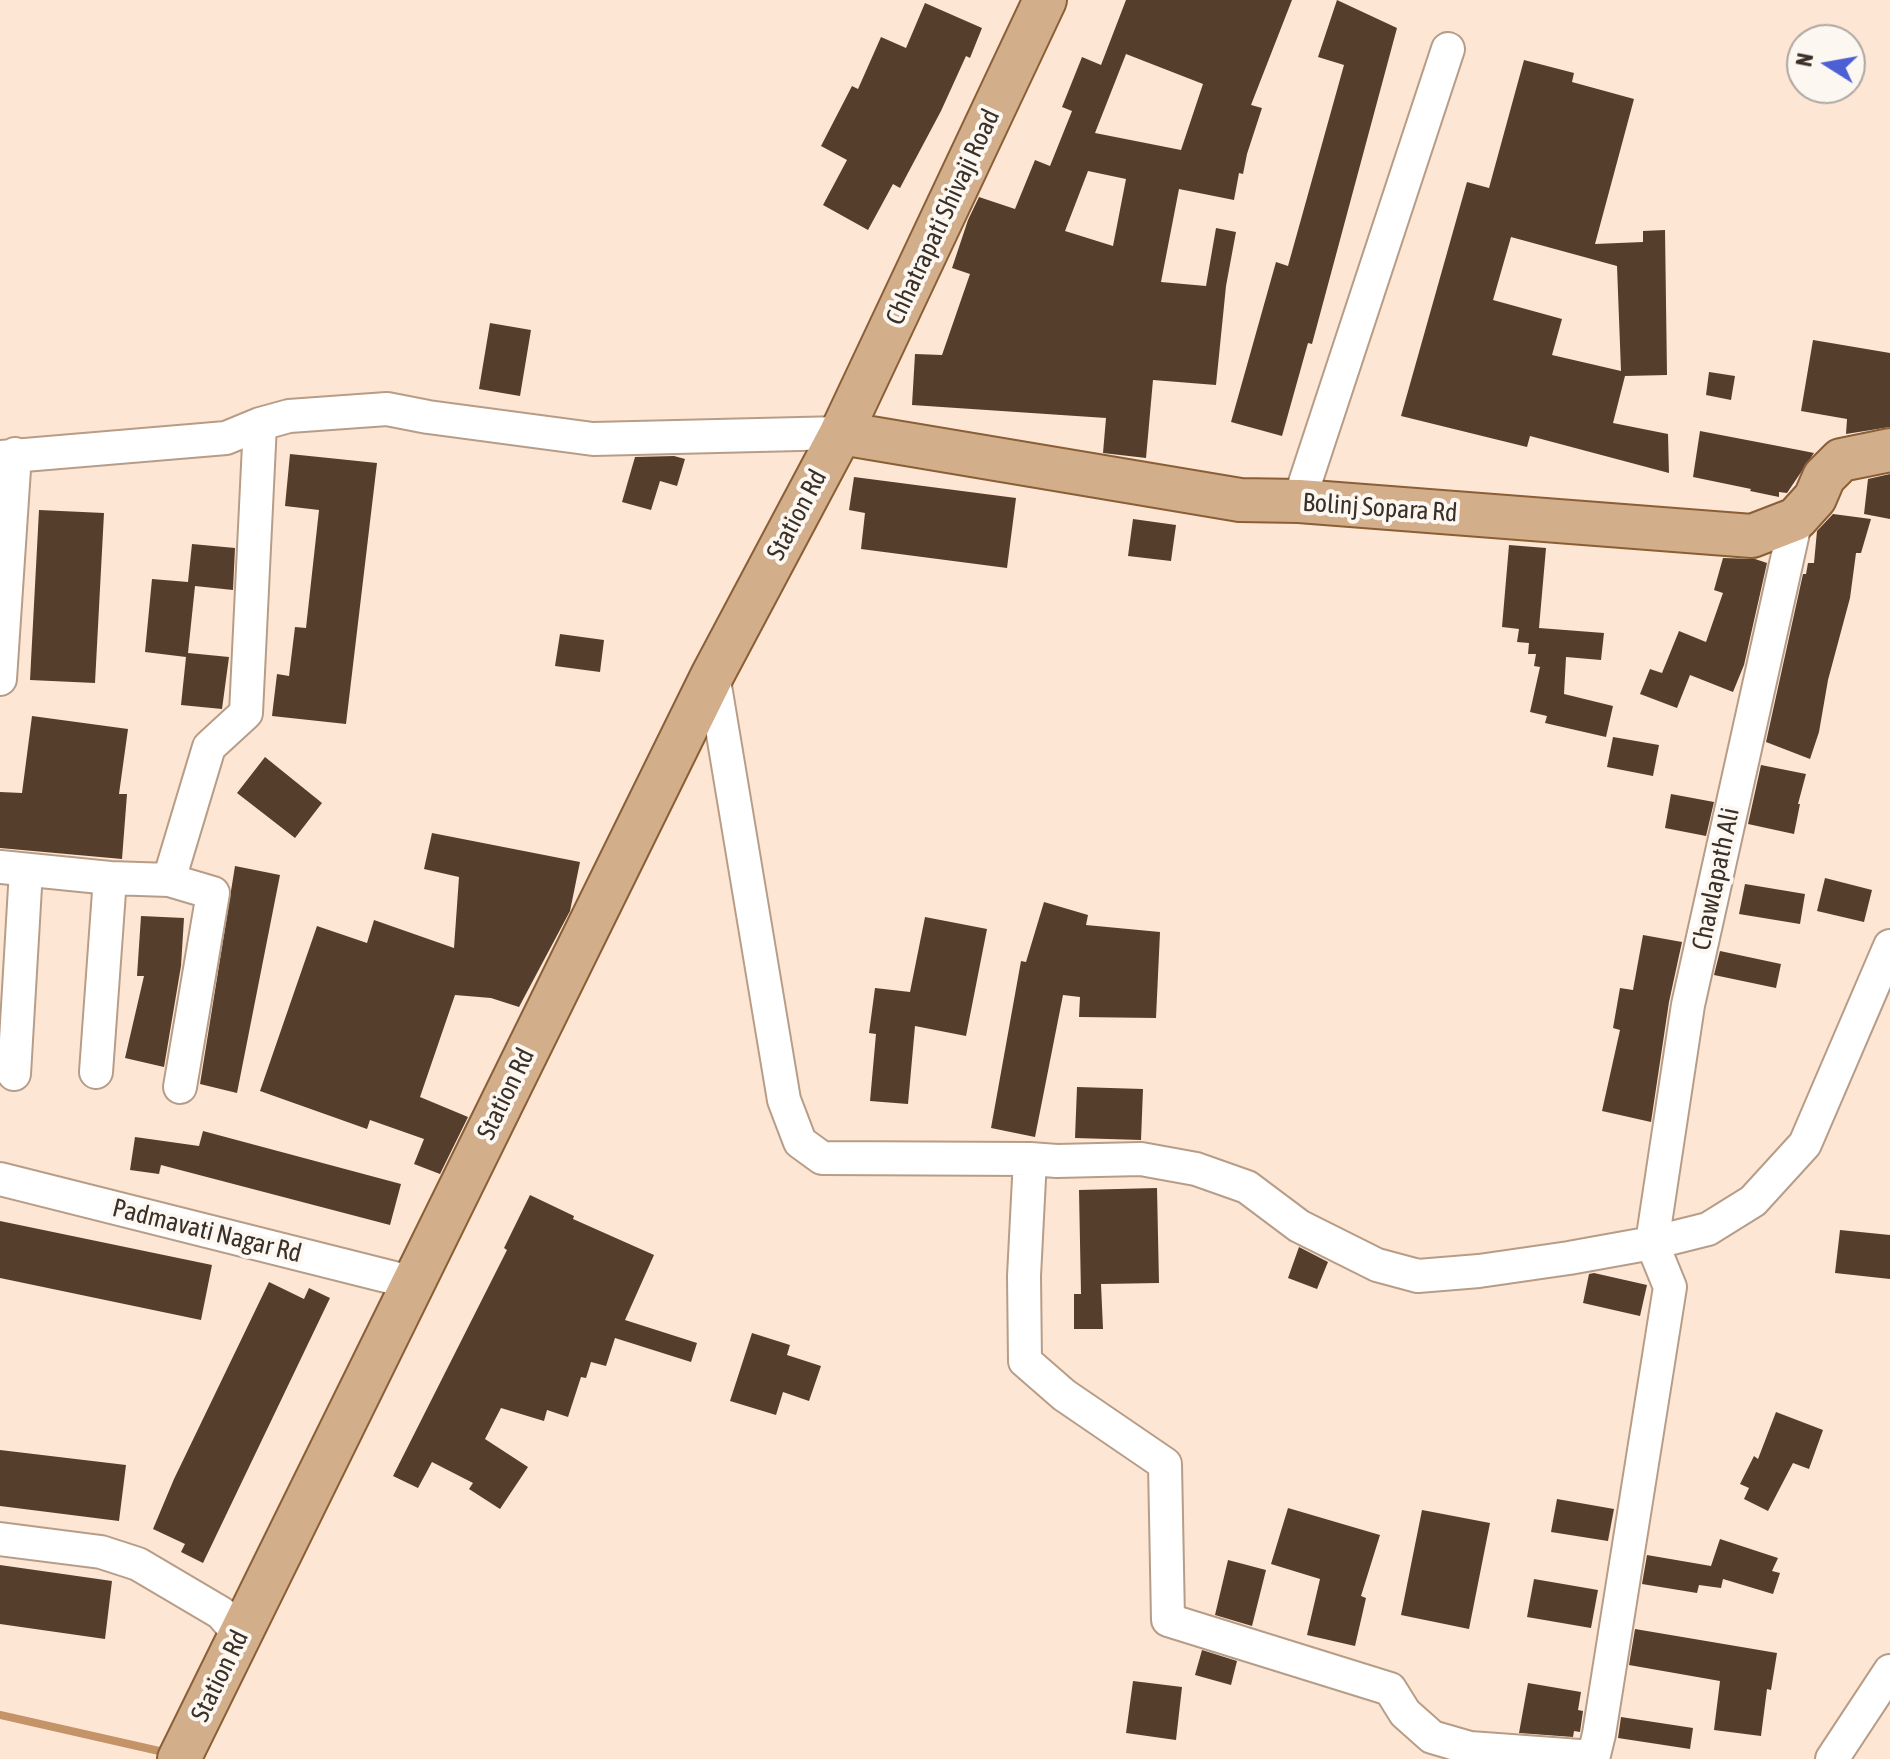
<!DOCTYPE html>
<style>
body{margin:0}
#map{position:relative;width:1890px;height:1759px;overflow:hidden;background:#fde6d4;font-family:"Asap Condensed",sans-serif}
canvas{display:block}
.north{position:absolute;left:1786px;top:24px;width:80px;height:80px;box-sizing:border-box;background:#fdf7f2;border:2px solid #afa7a1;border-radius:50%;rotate:281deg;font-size:22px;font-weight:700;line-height:32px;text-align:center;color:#3a3027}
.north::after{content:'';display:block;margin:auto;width:28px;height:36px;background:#4c5fd4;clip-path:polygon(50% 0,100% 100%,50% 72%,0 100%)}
</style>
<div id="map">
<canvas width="1890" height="1759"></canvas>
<div class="north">N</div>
</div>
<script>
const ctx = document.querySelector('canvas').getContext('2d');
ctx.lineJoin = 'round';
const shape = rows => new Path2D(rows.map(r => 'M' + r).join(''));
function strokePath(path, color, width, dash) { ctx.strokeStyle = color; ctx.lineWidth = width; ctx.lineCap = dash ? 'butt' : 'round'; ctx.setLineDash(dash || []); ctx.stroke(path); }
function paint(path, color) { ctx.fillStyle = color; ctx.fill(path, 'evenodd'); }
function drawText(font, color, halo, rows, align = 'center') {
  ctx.font = font + ' "Asap Condensed",sans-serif'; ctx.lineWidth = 8; ctx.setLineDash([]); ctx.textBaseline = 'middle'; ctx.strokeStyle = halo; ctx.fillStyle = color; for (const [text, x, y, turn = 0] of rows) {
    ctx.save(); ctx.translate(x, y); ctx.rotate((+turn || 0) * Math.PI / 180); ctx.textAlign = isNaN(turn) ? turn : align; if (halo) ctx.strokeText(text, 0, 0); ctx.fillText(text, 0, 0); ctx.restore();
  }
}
strokePath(shape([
 [0,1715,168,1753]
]), '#c49367', 8);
paint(shape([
 [1126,0,1292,0,1251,105,1262,108,1247,154,1243,174,1239,173,1234,200,1179,189,1161,282,1206,286,1216,228,1236,232,1226,286,1216,385,1153,380,1146,458,1103,453,1106,418,912,405,915,354,942,355,970,274,952,268,968,220,979,197,1015,209,1035,160,1050,166,1072,111,1062,107,1082,57,1101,65],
 [1126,54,1203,84,1181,150,1095,133],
 [1088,171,1126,179,1113,246,1065,231],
 [1337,0,1397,28,1312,344,1308,343,1282,436,1231,422,1276,262,1288,266,1344,65,1318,57],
 [925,3,982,28,970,58,966,56,941,111,900,188,893,184,868,230,823,205,847,160,821,146,852,86,858,89,881,37,906,48],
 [1524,60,1574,73,1572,82,1634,99,1595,244,1643,242,1643,231,1665,230,1667,375,1625,376,1613,423,1668,434,1669,473,1530,436,1527,447,1401,416,1467,182,1489,188],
 [1511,237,1617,266,1621,371,1552,355,1562,319,1493,300],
 [490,323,531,330,520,396,479,389],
 [1813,340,1890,353,1890,427,1846,434,1847,419,1801,411],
 [1709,372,1735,376,1731,400,1706,395],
 [1700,431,1804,451,1814,453,1787,493,1779,492,1779,497,1750,491,1751,489,1693,477],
 [290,454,377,463,346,724,272,716,277,674,289,676,295,627,306,628,319,510,285,506],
 [674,456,685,459,677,486,660,481,651,510,622,502,635,457],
 [1890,474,1890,519,1864,514,1868,479],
 [854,477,1016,498,1007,568,861,549,865,513,849,510],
 [39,510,104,513,95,683,30,680],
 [1833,514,1871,519,1861,553,1856,553,1850,598,1828,680,1819,732,1810,759,1766,742,1803,574,1806,574,1808,563,1814,563,1817,531],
 [1133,519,1176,525,1171,561,1128,556],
 [192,544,235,548,233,590,195,586,188,653,229,657,222,709,181,705,186,657,145,652,152,579,188,582],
 [1509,545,1546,548,1539,628,1604,633,1601,660,1566,657,1564,694,1613,706,1606,737,1545,723,1547,716,1530,712,1540,667,1534,666,1536,654,1528,654,1529,643,1517,642,1519,629,1502,627],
 [1723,558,1755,559,1767,563,1744,665,1733,692,1690,675,1677,708,1640,694,1650,669,1662,673,1679,631,1706,642,1723,593,1714,590],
 [560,634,604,640,600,672,555,666],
 [32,716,128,729,119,794,127,794,122,859,0,848,0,792,22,793],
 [1613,737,1659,745,1653,776,1607,767],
 [265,757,322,803,295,838,237,793],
 [1761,765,1806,774,1798,804,1800,804,1794,834,1748,824],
 [1671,794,1714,802,1706,836,1665,828],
 [432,833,580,862,570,911,519,1007,491,998,455,995,420,1097,468,1117,440,1174,414,1164,424,1139,370,1120,367,1129,260,1091,317,926,367,943,374,920,454,948,459,877,424,869],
 [235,866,280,875,237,1093,200,1084],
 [1825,878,1872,890,1864,922,1817,911],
 [1745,884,1805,894,1800,924,1739,914],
 [1044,902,1088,915,1086,925,1160,932,1156,1018,1079,1017,1080,997,1063,995,1035,1137,991,1128,1021,961,1026,962],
 [141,916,184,918,181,966,164,1067,125,1058,144,976,137,976],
 [925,917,987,929,966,1036,915,1026,908,1104,870,1101,876,1034,869,1033,875,988,910,992],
 [1643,935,1682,942,1669,1002,1651,1122,1602,1111,1620,1030,1613,1028,1620,988,1633,990],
 [1720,951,1781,964,1776,988,1714,975],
 [1077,1087,1143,1089,1141,1140,1075,1138],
 [203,1131,401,1184,390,1225,161,1165,159,1174,130,1170,135,1137,199,1146],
 [1157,1188,1159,1283,1101,1284,1103,1329,1074,1329,1074,1294,1081,1294,1079,1190],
 [530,1195,574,1216,573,1219,654,1255,625,1320,697,1343,691,1362,615,1338,606,1366,591,1362,586,1378,581,1377,568,1417,547,1410,544,1421,501,1408,485,1439,528,1467,500,1509,469,1489,473,1483,432,1462,418,1488,393,1476,507,1250,504,1248],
 [0,1221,212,1265,201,1320,0,1278],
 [1840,1230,1890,1235,1890,1279,1835,1273],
 [1299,1247,1328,1262,1317,1289,1288,1278],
 [1594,1273,1647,1285,1640,1316,1583,1303,1589,1274],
 [269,1282,304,1299,309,1288,330,1298,203,1563,181,1552,185,1544,153,1529,174,1479],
 [752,1333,790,1345,787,1355,821,1366,809,1401,783,1392,776,1415,730,1401],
 [1776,1412,1823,1430,1809,1469,1793,1463,1768,1511,1744,1499,1749,1488,1740,1484,1754,1456,1758,1459],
 [0,1450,126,1465,119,1521,0,1506],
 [1557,1499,1614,1509,1608,1541,1551,1532],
 [1288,1508,1380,1535,1361,1596,1366,1598,1355,1646,1307,1635,1320,1579,1271,1564],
 [1422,1510,1490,1523,1469,1629,1401,1615],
 [1720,1539,1778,1558,1772,1571,1780,1573,1773,1594,1723,1579,1721,1588,1699,1585,1697,1593,1642,1584,1647,1555,1711,1566],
 [1228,1560,1266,1570,1252,1626,1215,1615],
 [0,1565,112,1581,105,1639,0,1624],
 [1534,1579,1598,1590,1591,1628,1527,1617],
 [1635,1629,1777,1653,1771,1690,1767,1689,1761,1736,1714,1730,1720,1681,1629,1665],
 [1202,1650,1237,1661,1231,1685,1195,1675],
 [1133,1681,1182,1687,1176,1740,1126,1733],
 [1528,1683,1581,1692,1578,1710,1583,1711,1580,1732,1574,1731,1573,1737,1519,1733],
 [1621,1717,1693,1728,1690,1749,1618,1738]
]), '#553f2c');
const minor = shape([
 [0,457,226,438,260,424,289,416,387,409,428,417,593,439,841,433],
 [1299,501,1448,49],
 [713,674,784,1100,800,1142,822,1158,1030,1159,1057,1161,1141,1159,1196,1169,1247,1187,1299,1226,1377,1265,1418,1276,1479,1271,1569,1258,1652,1243,1708,1229,1753,1201,1805,1144,1890,946],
 [0,679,15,454],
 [0,867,110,878,169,880,209,747,246,713,260,424],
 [169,880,213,893,180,1087],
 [96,1072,110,878],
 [14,1074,26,870],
 [1030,1159,1024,1276,1025,1361,1064,1395,1165,1464,1168,1620,1390,1689,1405,1713,1432,1737,1470,1748,1593,1757],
 [0,1179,414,1283],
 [1652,1243,1688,1005,1796,519],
 [0,1539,101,1552,138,1564,221,1613,240,1635],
 [1593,1759,1599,1734,1670,1287,1652,1243],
 [1832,1759,1890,1671]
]);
const major = shape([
 [841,433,1240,500,1299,501,1752,536,1796,519,1815,498,1824,477,1841,460,1890,450],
 [179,1759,713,674,841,433,1045,0]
]);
strokePath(minor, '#b79d87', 36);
strokePath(major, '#8a5f36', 46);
strokePath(minor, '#fff', 32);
strokePath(major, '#d3ae8b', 42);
drawText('26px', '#3a3027', '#fdf7f2', [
 ["Chhatrapati Shivaji Road",943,217,-65],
 ["Bolinj Sopara Rd",1380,508,4],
 ["Station Rd",797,515,-62],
 ["Chawlapath Ali",1716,879,-78],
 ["Station Rd",506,1094,-64],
 ["Padmavati Nagar Rd",207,1231,14],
 ["Station Rd",220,1676,-64]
]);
</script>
